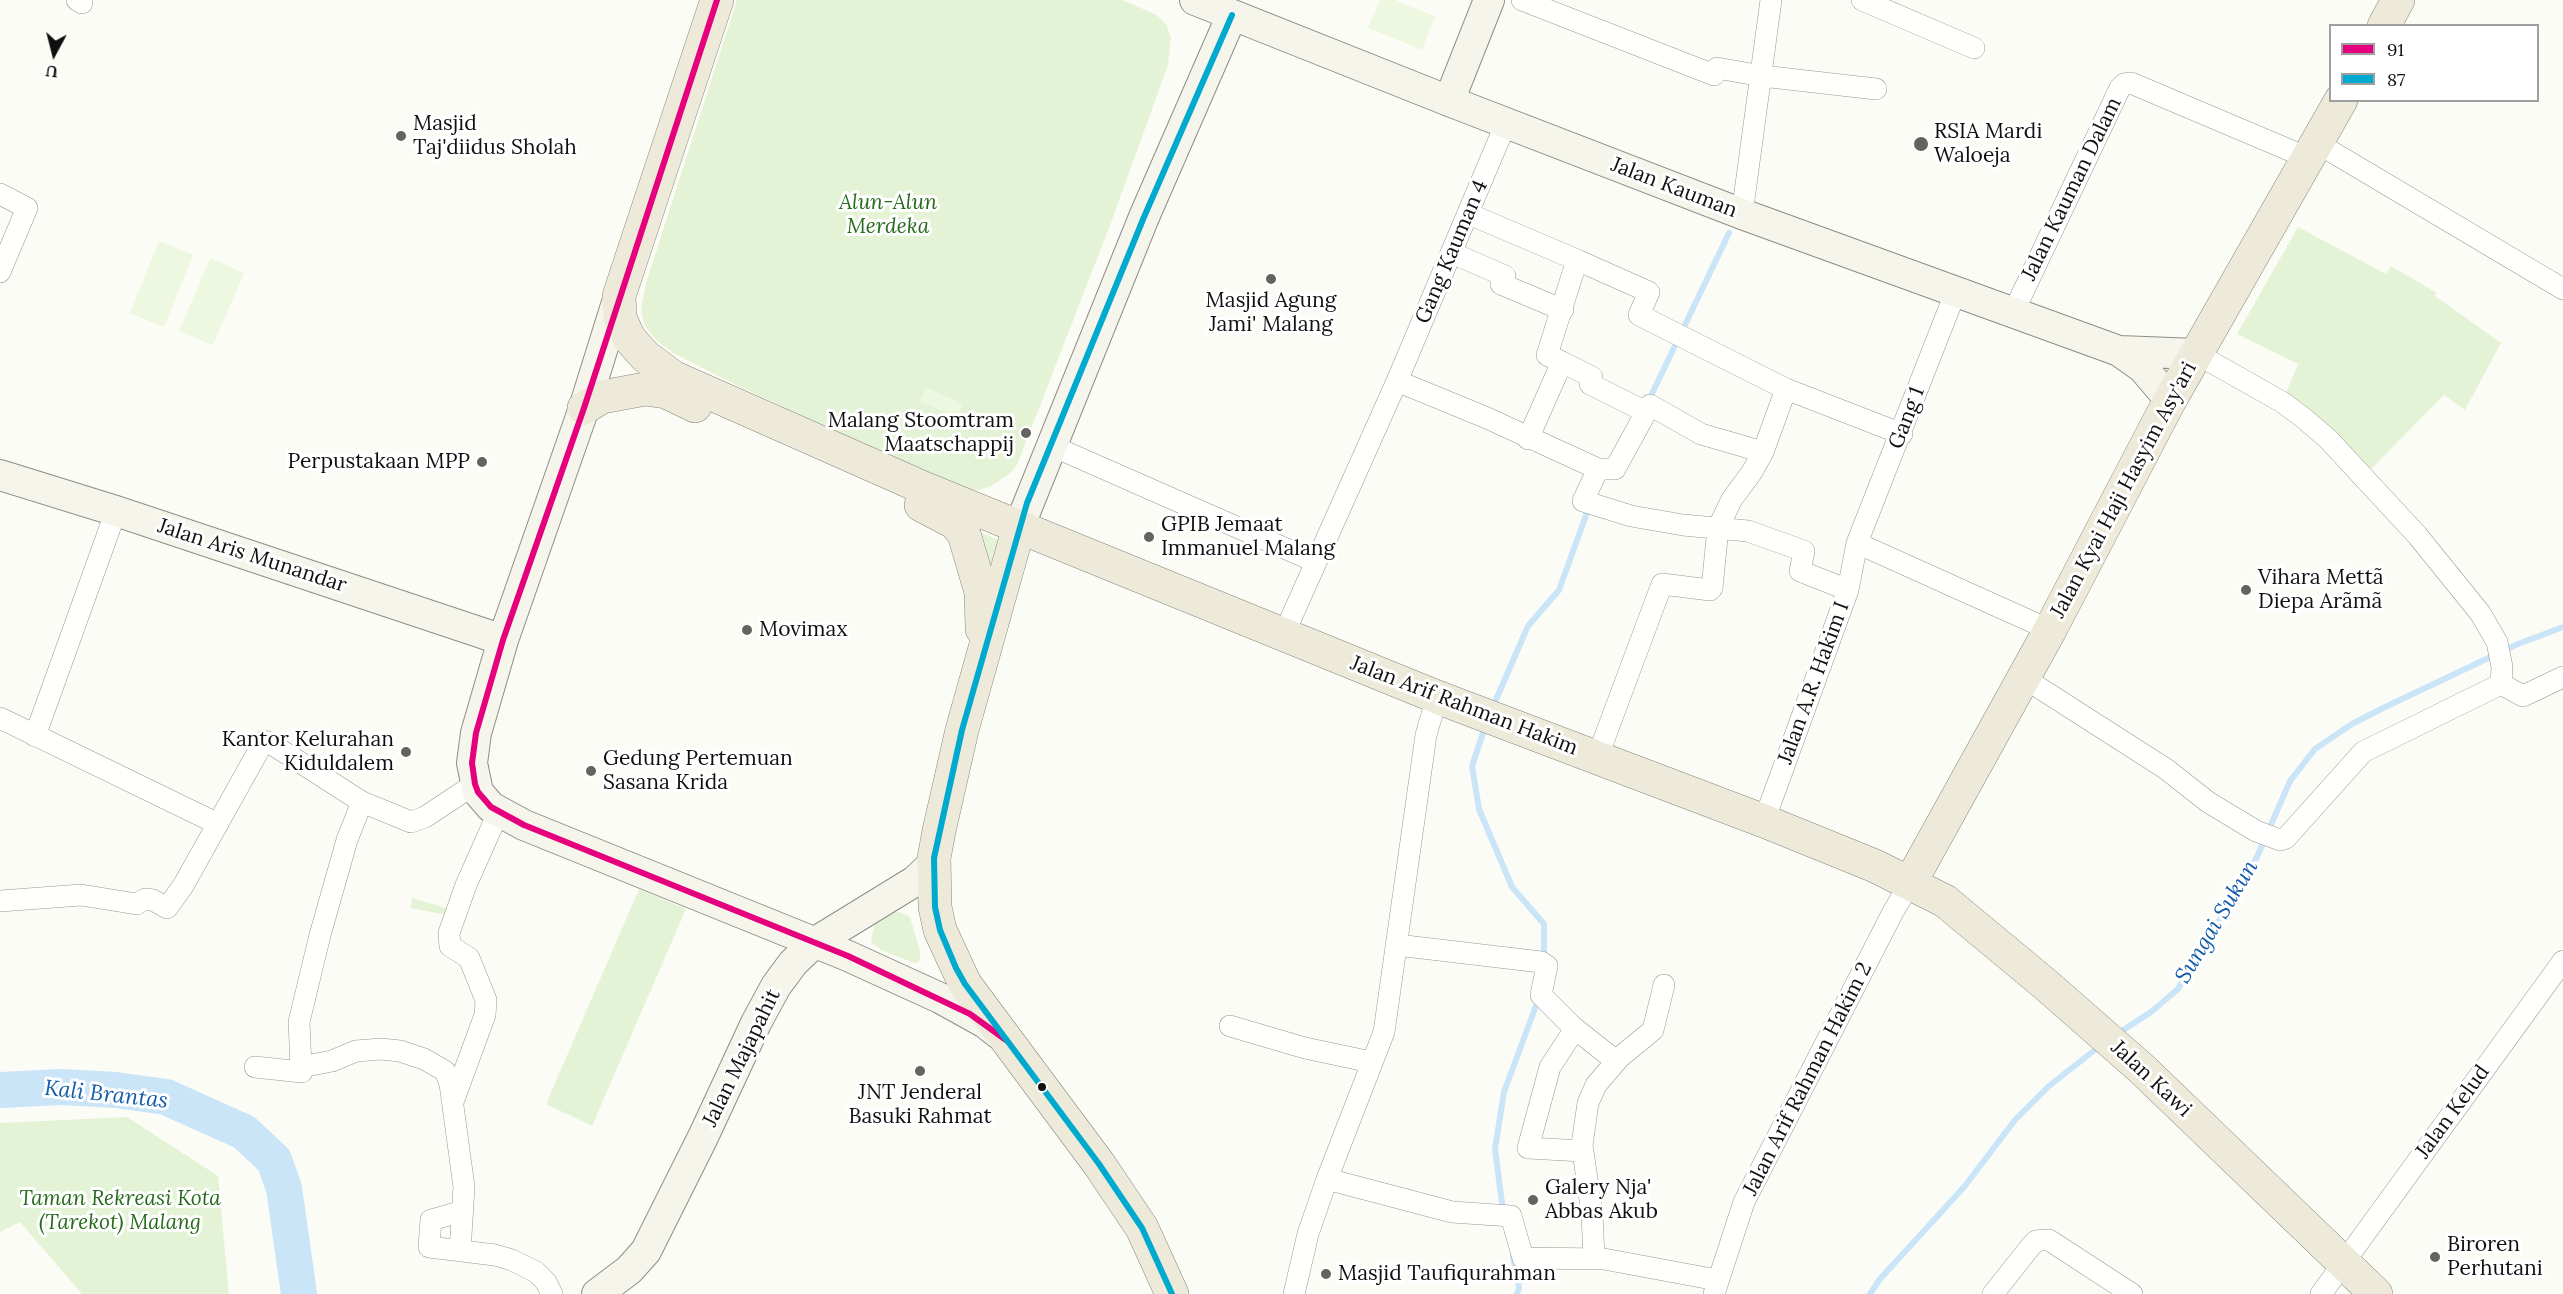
<!DOCTYPE html>
<meta charset="utf-8">
<style>
body{margin:0}
#map{position:relative;width:2563px;height:1294px;overflow:hidden;background:#fcfcf6;font-family:Lora,serif}
canvas{display:block}
.legend{position:absolute;left:2329px;top:24px;width:210px;height:78px;box-sizing:border-box;background:#fff;border:2px solid #9f9f9f;margin:0;padding:8px 10px;list-style:none;font-size:18px;color:#101010}
.legend li{display:flex;align-items:center;gap:12px;height:30px}
.legend b{width:30px;border:2px solid #9f9f9f}
.north{position:absolute;left:24px;top:24px;width:60px;height:60px;-webkit-text-stroke:4px #fff;paint-order:stroke;rotate:187deg;font-size:16px;font-weight:700;line-height:24px;text-align:center;color:#101010}
.north::after{content:'';display:block;margin:auto;width:21px;height:27px;background:#101010;clip-path:polygon(50% 0,100% 100%,50% 72%,0 100%)}
</style>
<div id="map">
<canvas width="2563" height="1294"></canvas>
<ul class="legend">
<li><b style="height:8px;background:#e5007d"></b>91</li>
<li><b style="height:8px;background:#00a9ce"></b>87</li>
</ul>
<div class="north">U</div>
</div>
<script>
const ctx = document.querySelector('canvas').getContext('2d');
ctx.lineJoin = 'round';
function paint(path, color) { ctx.fillStyle = color; ctx.fill(path, 'evenodd'); }
const shape = rows => new Path2D(rows.map(r => 'M' + r).join(''));
function strokePath(path, color, width, dash) { ctx.strokeStyle = color; ctx.lineWidth = width; ctx.lineCap = dash ? 'butt' : 'round'; ctx.setLineDash(dash || []); ctx.stroke(path); }
function drawText(font, color, halo, rows, align = 'center') {
  ctx.font = font + ' Lora,serif'; ctx.lineWidth = 6; ctx.setLineDash([]); ctx.textBaseline = 'middle'; ctx.strokeStyle = halo; ctx.fillStyle = color; for (const [text, x, y, turn = 0] of rows) {
    ctx.save(); ctx.translate(x, y); ctx.rotate((+turn || 0) * Math.PI / 180); ctx.textAlign = isNaN(turn) ? turn : align; if (halo) ctx.strokeText(text, 0, 0); ctx.fillText(text, 0, 0); ctx.restore();
  }
}
paint(shape([
 [737,0,1122,0,1157,15,1166,24,1171,37,1168,65,1109,228,1017,465,1009,474,991,486,979,490,964,489,947,483,734,384,673,353,657,341,644,325,641,309,646,283],
 [2298,227,2386,274,2391,266,2437,293,2435,296,2501,343,2465,410,2444,395,2368,472,2286,393,2298,364,2237,334],
 [980,532,999,540,990,567],
 [639,889,686,909,592,1126,546,1104],
 [412,898,453,910,451,916,411,908],
 [895,912,900,912,910,917,920,951,920,960,917,963,914,963,881,950,871,942,874,925,888,914],
 [127,1117,218,1176,229,1294,82,1294,20,1222,0,1232,0,1123]
]), '#e4f3d5');
paint(shape([
 [1380,0,1395,0,1435,16,1422,50,1368,28],
 [159,241,193,255,164,327,130,313],
 [210,258,244,273,213,345,179,331],
 [926,387,963,404,957,418,920,401]
]), '#eef7df');
strokePath(shape([
 [1648,402,1729,233],
 [1495,702,1528,626,1559,590,1589,507],
 [1483,733,1472,766,1479,809,1512,887,1544,924,1544,959],
 [2117,1034,2151,1012,2178,989,2257,857,2290,781,2315,749,2352,724,2383,708,2518,644,2563,627],
 [1503,1211,1495,1149,1504,1092,1537,1003],
 [1513,1256,1519,1288,1517,1294],
 [1870,1294,1880,1279,1964,1187,2015,1120,2049,1086,2101,1045]
]), '#cae4f8', 6);
strokePath(shape([
 [0,1090,62,1087,116,1090,166,1097,244,1132,274,1160,284,1188,299,1294]
]), '#cae4f8', 36);
const street = shape([
 [77,0,82,3],
 [1522,0,1714,75,1717,68,1762,76,1876,89],
 [1862,0,1974,48],
 [2317,143,2563,289],
 [0,194,27,208,0,272],
 [1469,214,1577,260,1547,355,1562,362,1528,439],
 [1742,214,1771,0],
 [1452,253,1505,276,1501,284,1563,310],
 [1577,260,1649,292,1639,315,1786,389,1902,434],
 [2013,313,2120,88,2124,84,2131,83,2308,158],
 [1562,362,1592,377,1590,384,1646,412],
 [1397,381,1487,418,1598,469],
 [1050,445,1316,562],
 [1763,452,1701,434,1650,405,1615,469,1598,469,1583,501,1631,516,1683,525,1748,531,1804,551,1800,571,1848,590],
 [1857,543,2050,630],
 [1283,636,1397,381,1506,123],
 [2024,678,2166,769,2208,802,2256,831,2280,840,2286,838,2363,752,2501,684,2502,667,2497,642,2480,613,2417,535,2328,439,2301,416,2282,402,2197,354],
 [2501,684,2523,696,2563,677],
 [0,718,218,824],
 [35,736,116,511],
 [1597,758,1662,584,1710,590,1712,588,1718,528,1732,499,1752,472,1763,452,1786,389],
 [362,802,347,840,320,935,299,1022,301,1067,332,1061,356,1051,381,1049,400,1051,424,1059,445,1071,450,1084,464,1187,460,1251],
 [1764,821,1848,590,1857,543,1956,291],
 [0,901,81,895,137,904,145,899,153,900,167,908,183,886,264,741,270,743,362,802,411,822,425,817,475,784],
 [1397,945,1541,962,1547,966,1541,995,1573,1027,1616,1061],
 [1230,1026,1305,1048,1371,1062],
 [1575,1029,1550,1067,1528,1148,1583,1151],
 [255,1067,302,1072,301,1067],
 [453,1102,485,1015,486,1000,469,958,450,946,449,933,466,885,499,811],
 [1327,1179,1452,1212,1511,1216,1523,1258,1604,1259,1717,1280],
 [463,1211,431,1220,429,1247,495,1255,512,1260,536,1272,546,1282,552,1294],
 [1594,1259,1592,1213,1582,1145,1588,1103,1596,1085,1619,1058,1653,1030,1664,985],
 [1294,1294,1308,1234,1327,1179,1384,1032,1426,735,1437,697],
 [1714,1294,1744,1202,1893,912,1910,883],
 [1993,1294,2031,1246,2036,1241,2042,1240,2049,1240,2132,1294],
 [2321,1294,2563,961]
]);
const secondary = shape([
 [1195,0,1449,101,1742,214,2119,351,2197,354],
 [1449,101,1489,0],
 [619,296,584,408,503,640,476,733,472,763,478,792,491,807,524,825,848,956,940,998,985,1023,999,1034],
 [2119,351,2143,368,2170,400],
 [0,475,116,511,503,640],
 [1019,527,1144,217,1232,15],
 [597,1294,629,1270,646,1251,703,1137,756,1023,776,986,793,963,814,943,915,881,934,863]
]);
const primary = shape([
 [717,0,619,296,620,318,629,338,645,356,673,377,926,489,1437,697,1764,821,1875,866,1945,901,2045,984,2142,1069,2376,1294],
 [2384,26,2398,0],
 [584,408,602,397,645,389,666,392,695,406],
 [921,505,955,523,964,534,981,592,982,629],
 [1019,527,962,730,939,831,934,858,935,907,940,930,965,984,1099,1164,1142,1228,1172,1294],
 [1910,883,2050,630,2170,400,2341,100]
]);
strokePath(street, '#969694', 22);
strokePath(secondary, '#8d8d8a', 32);
strokePath(primary, '#848481', 34);
strokePath(street, '#fffffe', 21);
strokePath(secondary, '#f6f5eb', 30);
strokePath(primary, '#eeeada', 33);
strokePath(shape([
 [717,0,584,408,503,640,476,733,472,763,475,784,478,792,491,807,524,825,848,956,970,1014,1006,1040]
]), '#e5007d', 6);
strokePath(shape([
 [1172,1294,1142,1228,1099,1164,965,984,956,968,940,930,935,907,934,858,962,730,1027,503,1144,217,1232,15]
]), '#00a9ce', 6);
for (const [x, y, r, color] of [
 [401,136,6,"#636360"],
 [1921,144,8,"#636360"],
 [1271,279,6,"#636360"],
 [1026,433,6,"#636360"],
 [482,462,6,"#636360"],
 [1149,537,6,"#636360"],
 [2246,590,6,"#636360"],
 [747,630,6,"#636360"],
 [406,752,6,"#636360"],
 [591,771,6,"#636360"],
 [920,1071,6,"#636360"],
 [1042,1087,5,"#101010"],
 [1533,1200,6,"#636360"],
 [2435,1257,6,"#636360"],
 [1326,1274,6,"#636360"]
]) { const dot = new Path2D(); dot.arc(x, y, r, 0, 2 * Math.PI); ctx.fillStyle = color; ctx.fill(dot); strokePath(dot, '#fff', 2); }
drawText('21px', '#101010', '#fff', [
 ["Masjid",413,124],
 ["Taj'diidus Sholah",413,148],
 ["RSIA Mardi",1934,132],
 ["Waloeja",1934,156],
 ["Masjid Agung",1271,301,"center"],
 ["Jami' Malang",1271,325,"center"],
 ["Malang Stoomtram",1014,421,"right"],
 ["Maatschappij",1014,445,"right"],
 ["Perpustakaan MPP",470,462,"right"],
 ["GPIB Jemaat",1161,525],
 ["Immanuel Malang",1161,549],
 ["Vihara Mettã",2258,578],
 ["Diepa Arãmã",2258,602],
 ["Movimax",759,630],
 ["Kantor Kelurahan",394,740,"right"],
 ["Kiduldalem",394,764,"right"],
 ["Gedung Pertemuan",603,759],
 ["Sasana Krida",603,783],
 ["JNT Jenderal",920,1093,"center"],
 ["Basuki Rahmat",920,1117,"center"],
 ["Galery Nja'",1545,1188],
 ["Abbas Akub",1545,1212],
 ["Biroren",2447,1245],
 ["Perhutani",2447,1269],
 ["Masjid Taufiqurahman",1338,1274]
], 'left');
drawText('21px', '#101010', '#fff', [
 ["Jalan Kauman",1674,188,21],
 ["Jalan Kauman Dalam",2072,189,-64],
 ["Gang Kauman 4",1452,252,-67],
 ["Gang 1",1907,418,-69],
 ["Jalan Kyai Haji Hasyim Asy'ari",2124,490,-62],
 ["Jalan Aris Munandar",252,556,18],
 ["Jalan A.R. Hakim I",1814,683,-70],
 ["Jalan Arif Rahman Hakim",1464,706,21],
 ["Jalan Majapahit",742,1058,-64],
 ["Jalan Arif Rahman Hakim 2",1808,1079,-63],
 ["Jalan Kawi",2151,1079,43],
 ["Jalan Kelud",2453,1112,-54]
]);
drawText('italic 21px', '#276c1c', '#fff', [
 ["Alun-Alun",888,203],
 ["Merdeka",888,227],
 ["Taman Rekreasi Kota",120,1199],
 ["(Tarekot) Malang",120,1223]
]);
drawText('italic 22px', '#125ca9', '#fff', [
 ["Sungai Sukun",2217,922,-59],
 ["Kali Brantas",106,1095,6]
]);
</script>
